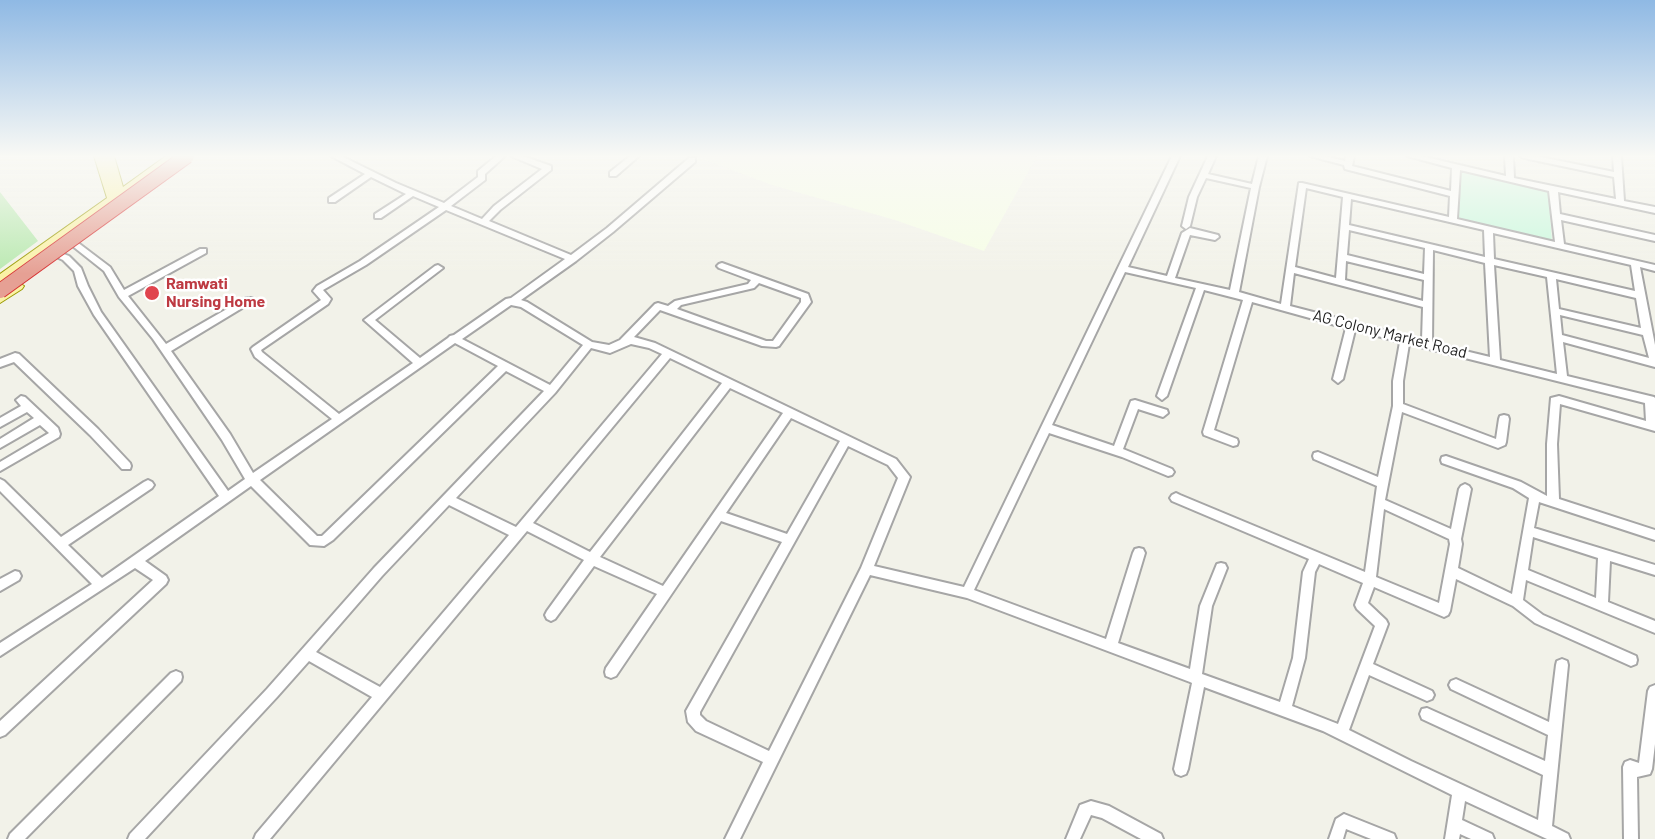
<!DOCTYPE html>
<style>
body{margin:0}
canvas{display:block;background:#f2f2e9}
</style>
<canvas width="1655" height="839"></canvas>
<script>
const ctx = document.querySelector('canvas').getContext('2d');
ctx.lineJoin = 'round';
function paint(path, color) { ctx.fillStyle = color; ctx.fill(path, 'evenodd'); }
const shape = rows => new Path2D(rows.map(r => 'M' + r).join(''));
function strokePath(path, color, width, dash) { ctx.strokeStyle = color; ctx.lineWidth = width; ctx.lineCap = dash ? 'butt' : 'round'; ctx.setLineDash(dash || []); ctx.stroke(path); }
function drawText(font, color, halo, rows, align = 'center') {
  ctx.font = font + ' Barlow,sans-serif'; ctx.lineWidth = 5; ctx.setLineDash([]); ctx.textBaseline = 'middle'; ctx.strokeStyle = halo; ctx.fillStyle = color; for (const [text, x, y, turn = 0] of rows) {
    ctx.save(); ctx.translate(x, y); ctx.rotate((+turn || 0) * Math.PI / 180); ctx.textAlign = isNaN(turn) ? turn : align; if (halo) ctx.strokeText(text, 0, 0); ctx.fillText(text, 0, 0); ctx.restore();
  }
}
paint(shape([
 [695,156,1037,156,984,251,895,220,772,185]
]), '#f6fee6');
paint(shape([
 [0,192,38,241,0,269]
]), '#bae9b1');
paint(shape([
 [1459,169,1548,189,1552,241,1457,218]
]), '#c9f9dd');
const minor = shape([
 [331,156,341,156,396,183,444,203,478,177,478,171,496,156,505,156,485,174,485,180,451,206,482,219,494,206,542,169,511,156,523,156,551,166,551,170,500,210,489,221,571,255,607,228,689,158,695,158,695,162,613,232,576,261,521,300,527,302,592,342,609,345,620,340,655,304,658,303,668,306,675,301,748,284,751,280,719,268,717,266,719,264,722,263,808,294,811,302,779,346,776,347,762,346,660,310,634,337,655,343,896,459,910,477,874,566,964,587,1172,156,1180,156,1128,267,1167,276,1182,233,1190,228,1218,235,1219,237,1215,240,1190,235,1175,278,1230,290,1251,188,1206,178,1197,197,1190,226,1186,229,1182,226,1189,197,1208,156,1216,156,1208,174,1252,184,1259,156,1267,156,1259,187,1239,292,1281,304,1299,183,1302,183,1449,217,1450,196,1345,169,1344,165,1310,156,1325,156,1345,161,1346,156,1354,156,1352,166,1451,191,1452,168,1407,156,1421,156,1506,176,1505,156,1513,156,1514,178,1616,199,1614,177,1524,158,1520,156,1536,156,1614,172,1613,156,1621,156,1624,201,1655,207,1655,213,1558,192,1560,214,1655,235,1655,241,1561,220,1564,244,1655,265,1655,271,1640,267,1655,345,1655,367,1563,342,1567,376,1654,397,1655,398,1655,431,1560,404,1557,444,1559,499,1655,530,1655,540,1539,502,1534,528,1655,565,1655,575,1610,561,1608,602,1655,621,1655,633,1526,580,1523,600,1543,615,1636,656,1637,660,1636,664,1631,666,1535,623,1513,606,1456,579,1450,611,1448,615,1444,617,1374,587,1368,603,1386,620,1388,624,1373,664,1432,691,1434,695,1432,699,1427,701,1369,675,1349,730,1411,761,1538,820,1543,775,1422,719,1420,714,1422,709,1427,708,1545,761,1548,735,1451,689,1449,685,1451,681,1456,679,1549,722,1556,665,1557,661,1562,659,1567,661,1568,665,1552,826,1568,834,1570,839,1547,839,1465,801,1462,820,1492,834,1494,839,1471,839,1460,834,1459,839,1445,839,1452,795,1323,731,1204,687,1188,769,1186,774,1181,776,1176,774,1174,769,1192,683,1190,682,967,598,870,575,740,839,725,839,763,762,696,731,688,722,686,711,782,542,721,521,616,676,611,678,606,676,605,672,606,668,657,594,594,566,555,619,551,621,547,619,545,615,547,611,584,560,527,531,270,839,254,839,256,834,372,697,309,661,277,697,145,839,128,839,130,834,267,689,374,568,544,391,506,371,333,540,324,546,310,545,251,486,145,561,166,576,168,580,166,584,5,735,0,737,0,721,153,580,135,568,0,656,0,643,92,584,0,491,0,479,4,481,61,537,144,482,148,480,152,482,154,485,152,488,68,545,102,578,219,496,94,315,78,286,74,271,63,260,44,251,48,248,69,256,81,268,88,286,101,312,228,491,245,479,222,440,153,339,119,297,104,271,70,244,74,241,77,242,110,267,124,290,200,249,206,249,206,253,128,296,166,344,246,298,252,298,254,300,252,302,171,351,230,434,253,473,332,419,255,357,251,349,253,347,321,300,313,291,317,286,360,261,439,207,413,196,381,218,375,218,375,214,406,194,371,177,335,202,329,202,329,198,365,174,331,156],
 [1460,170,1549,191,1555,242,1457,219,1460,170],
 [1306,188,1343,197,1336,278,1295,267,1306,188],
 [1351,199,1484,230,1485,257,1349,225,1351,199],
 [446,210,565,259,511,298,506,299,454,335,450,336,448,338,420,358,375,320,443,268,438,265,435,266,364,320,413,363,339,414,262,352,261,350,328,304,331,299,323,290,366,265,446,210],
 [1349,230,1425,248,1424,274,1347,255,1349,230],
 [1493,233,1631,265,1635,291,1494,259,1493,233],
 [1433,250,1485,263,1490,357,1432,343,1433,250],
 [1346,261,1424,280,1423,301,1345,280,1346,261],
 [1494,265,1547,277,1557,374,1500,360,1494,265],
 [1125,272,1196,288,1157,396,1162,400,1167,396,1204,290,1243,300,1203,432,1204,435,1233,446,1237,445,1238,442,1237,439,1214,430,1252,302,1346,328,1333,379,1338,383,1343,379,1355,330,1400,342,1393,381,1393,406,1378,477,1318,452,1314,453,1313,456,1314,459,1377,486,1365,572,1180,495,1176,493,1172,495,1170,498,1172,501,1309,559,1303,572,1293,658,1280,702,1202,674,1212,606,1227,568,1225,564,1221,563,1217,564,1200,606,1190,669,1118,643,1145,553,1143,549,1139,548,1135,549,1133,553,1106,639,974,590,1049,433,1122,457,1168,476,1172,475,1174,472,1172,469,1123,449,1138,409,1163,417,1168,413,1167,410,1135,400,1131,401,1114,446,1052,425,1125,272],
 [1294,273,1423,307,1422,340,1290,306,1294,273],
 [1556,279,1636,298,1641,328,1559,309,1556,279],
 [759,283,801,298,801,302,773,341,766,341,677,309,681,305,754,288,759,283],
 [511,305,521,307,583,345,550,385,462,339,511,305],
 [1560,315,1643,335,1649,358,1562,335,1560,315],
 [455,343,498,366,322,536,317,536,260,480,455,343],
 [631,344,649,348,662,354,516,527,456,498,555,393,591,348,610,353,631,344],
 [1409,344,1645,403,1646,421,1559,396,1551,398,1547,444,1547,496,1521,482,1446,456,1442,457,1441,460,1442,463,1513,488,1529,498,1512,594,1458,568,1462,544,1461,539,1471,489,1469,486,1465,484,1461,486,1459,489,1451,529,1385,500,1402,412,1498,448,1505,445,1506,442,1509,419,1508,416,1504,415,1500,416,1499,419,1496,439,1403,404,1403,381,1409,344],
 [670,358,722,383,590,552,533,523,670,358],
 [730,388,783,413,663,586,600,557,730,388],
 [791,418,840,441,787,534,726,513,791,418],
 [848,446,888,465,898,478,861,568,769,751,706,721,700,715,700,712,848,446],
 [449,505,509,535,380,687,316,652,382,576,449,505],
 [1384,509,1449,539,1450,544,1439,603,1376,577,1384,509],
 [1533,537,1598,558,1596,598,1528,570,1533,537],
 [1319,564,1363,583,1355,605,1357,609,1375,626,1338,724,1292,706,1305,658,1315,572,1319,564],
 [630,156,639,156,616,176,610,176,610,172,630,156],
 [15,353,19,354,98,429,130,463,131,466,130,469,122,469,90,435,14,362,0,367,0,359,15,353],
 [21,396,25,397,58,428,60,434,59,437,0,471,0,462,49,433,40,425,0,448,0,439,34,418,27,412,0,427,0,418,21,406,16,400,21,396],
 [15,571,19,572,21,576,19,580,0,591,0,579,15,571],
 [176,671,181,673,182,677,181,681,25,839,8,839,10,834,171,673,176,671],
 [1655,685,1655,744,1652,769,1650,774,1637,777,1638,839,1624,839,1623,767,1625,762,1630,760,1639,763,1648,691,1650,687,1655,685],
 [1091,801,1109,806,1161,834,1163,839,1141,839,1102,818,1091,815,1080,839,1066,839,1080,805,1091,801],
 [1344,814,1394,834,1396,839,1371,839,1346,829,1343,839,1329,839,1336,819,1344,814]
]);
const major = shape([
 [94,156,114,156,123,187,166,156,178,156,128,193,131,196,130,198,121,198,124,202,123,204,114,203,0,284,0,274,107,198,94,156],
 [18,282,24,286,22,289,0,303,0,293,18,282]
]);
strokePath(minor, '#a6a6a6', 4);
strokePath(major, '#9b9c04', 2);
paint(minor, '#fff');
paint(major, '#faf2a6');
const highwayBridge = shape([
 [0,291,187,156]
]);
strokePath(highwayBridge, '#d72f30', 16, []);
strokePath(highwayBridge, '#e6a094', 14);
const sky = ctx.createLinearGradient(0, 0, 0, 274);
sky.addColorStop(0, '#8fb9e4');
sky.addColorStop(0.57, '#f9f9f5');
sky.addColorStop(1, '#f9f9f500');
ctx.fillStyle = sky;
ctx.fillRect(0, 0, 1655, 274);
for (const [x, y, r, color] of [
 [152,293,8,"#e0444e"]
]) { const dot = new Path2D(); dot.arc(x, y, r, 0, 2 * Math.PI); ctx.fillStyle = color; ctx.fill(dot); strokePath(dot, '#fff', 2); }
drawText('bold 16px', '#be3a42', '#fff', [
 ["Ramwati",166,284],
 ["Nursing Home",166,302]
], 'left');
drawText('16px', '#222', '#fff', [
 ["AG Colony Market Road",1390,334,14]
]);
</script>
